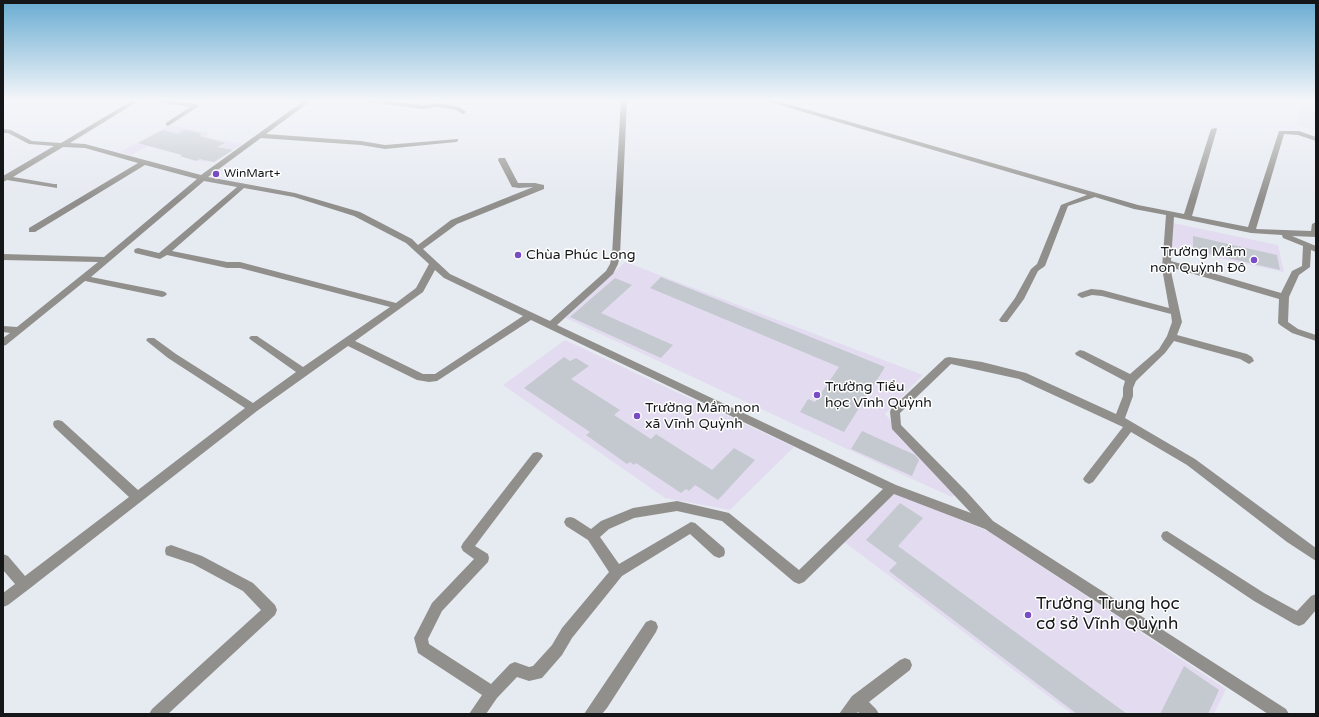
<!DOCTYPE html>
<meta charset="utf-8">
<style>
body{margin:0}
#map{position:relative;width:1319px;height:717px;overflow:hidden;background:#e6eaf1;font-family:"Varela Round",sans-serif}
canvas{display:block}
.frame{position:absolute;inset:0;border:4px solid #141618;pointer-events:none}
</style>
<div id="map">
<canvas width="1319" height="717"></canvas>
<div class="frame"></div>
</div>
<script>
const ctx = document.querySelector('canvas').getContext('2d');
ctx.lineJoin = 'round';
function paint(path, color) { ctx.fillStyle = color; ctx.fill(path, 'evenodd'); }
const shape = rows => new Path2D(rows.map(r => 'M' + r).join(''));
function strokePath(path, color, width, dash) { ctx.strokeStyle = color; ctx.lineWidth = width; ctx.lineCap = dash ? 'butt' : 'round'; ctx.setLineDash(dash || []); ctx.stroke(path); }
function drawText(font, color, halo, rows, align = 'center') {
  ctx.font = font + ' "Varela Round",sans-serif'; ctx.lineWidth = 3; ctx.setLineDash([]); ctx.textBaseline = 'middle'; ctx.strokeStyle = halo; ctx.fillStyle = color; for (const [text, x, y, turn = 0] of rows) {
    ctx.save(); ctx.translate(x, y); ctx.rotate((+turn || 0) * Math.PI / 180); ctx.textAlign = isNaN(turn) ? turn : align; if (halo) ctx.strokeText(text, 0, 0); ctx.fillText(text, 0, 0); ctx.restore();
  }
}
paint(shape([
 [1302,100,1316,100,1316,130,1296,125],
 [170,125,209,133,206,137,243,144,214,162,196,161,180,156,182,155,148,146,131,155,120,152],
 [1173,223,1278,245,1284,272,1172,248],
 [625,262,923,375,885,414,955,495,952,497,903,475,566,318],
 [565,340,794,447,730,510,665,498,503,385],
 [895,493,990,532,1226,689,1214,714,1072,714,843,541]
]), '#e3dcf1');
paint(shape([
 [163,130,177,134,185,130,202,134,199,136,225,143,217,147,233,150,214,162,200,159,196,161,180,156,182,155,138,143],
 [1193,236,1277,255,1280,270,1193,250],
 [661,277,853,354,885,367,844,432,800,412,808,399,815,402,839,367,650,288],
 [615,278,632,285,601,313,673,345,661,358,570,317],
 [564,357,570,361,576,358,589,366,571,379,620,410,614,415,651,439,656,434,712,470,734,448,755,460,718,500,695,485,689,491,686,489,681,493,636,463,634,465,630,462,627,464,586,435,590,432,524,388],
 [862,431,915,455,919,460,912,476,851,449],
 [900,503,923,518,898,546,1127,714,1077,714,889,571,897,563,866,540],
 [1184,666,1219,690,1208,714,1160,714]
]), '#c4c8cf');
paint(shape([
 [133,100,140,100,70,143,85,144,201,175,305,100,312,100,266,134,361,141,385,145,458,139,458,141,456,142,385,149,361,145,261,138,208,177,295,193,360,212,412,239,418,245,451,220,533,187,519,188,512,187,498,160,499,158,505,158,518,183,535,183,544,185,544,189,457,224,423,249,450,274,550,321,606,271,610,264,612,255,621,100,627,100,620,255,618,264,613,274,557,325,896,485,971,513,892,429,890,412,891,409,945,358,949,357,982,362,1026,373,1116,414,1123,396,1123,388,1125,381,1076,355,1075,353,1080,350,1084,351,1130,374,1159,349,1167,336,1172,322,1171,314,1102,296,1092,295,1082,298,1077,295,1079,293,1091,289,1102,290,1169,308,1162,268,1166,215,1134,209,1095,197,1068,206,1045,266,1038,271,1024,299,1007,322,1001,322,999,320,1015,298,1031,269,1037,264,1061,205,1087,195,766,101,765,100,774,100,1138,205,1184,214,1211,129,1216,128,1217,129,1192,216,1248,227,1279,131,1299,131,1316,137,1316,141,1298,135,1284,134,1256,229,1311,231,1312,224,1316,222,1316,237,1292,236,1316,246,1316,252,1311,250,1310,267,1299,275,1289,297,1288,322,1298,329,1316,335,1316,341,1292,333,1280,325,1278,323,1279,299,1170,267,1182,322,1177,335,1247,354,1252,357,1254,361,1249,364,1240,359,1174,341,1165,353,1136,381,1133,388,1133,396,1125,418,1195,459,1316,548,1316,561,1287,542,1187,465,1131,432,1093,482,1089,484,1085,482,1083,479,1085,476,1123,427,1019,379,951,364,900,413,901,425,966,491,993,521,1286,709,1289,714,1268,714,985,529,894,494,804,582,799,584,794,582,722,521,677,511,634,518,609,529,600,537,619,564,691,522,695,523,724,548,725,552,724,556,719,558,714,556,690,534,622,576,572,638,562,655,542,678,529,681,517,677,497,698,486,714,469,714,482,695,418,653,414,638,432,603,474,559,463,551,461,547,463,543,533,453,537,452,541,453,543,456,475,546,488,554,489,558,488,562,442,611,428,639,429,644,491,684,510,664,515,662,529,667,533,666,552,645,562,628,609,572,588,540,566,526,564,522,566,518,570,517,574,518,591,529,601,521,633,508,677,501,729,513,799,570,883,489,531,320,437,381,429,382,417,380,348,346,257,411,29,589,8,605,3,607,3,593,15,584,3,570,3,554,8,556,25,576,129,497,54,427,53,424,54,421,58,420,62,421,138,490,245,408,168,358,148,342,146,340,148,338,154,338,176,354,253,403,296,372,251,340,249,338,251,336,257,336,303,367,390,307,240,268,227,268,167,255,160,259,135,253,134,251,135,249,138,248,159,253,237,187,204,181,91,277,162,291,165,292,167,294,165,296,162,297,85,281,6,345,3,346,3,338,10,333,3,332,3,326,17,327,98,262,3,260,3,254,104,257,197,179,145,165,35,232,29,232,29,228,138,163,85,148,63,147,13,177,54,184,57,184,57,188,7,180,3,182,3,176,54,146,29,144,8,133,3,133,3,129,11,130,32,141,61,143,133,100],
 [244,188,294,197,354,216,406,243,429,264,416,288,396,303,240,262,227,262,172,251,244,188],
 [1174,217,1251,233,1282,235,1283,238,1303,246,1302,266,1292,271,1281,293,1171,261,1174,217],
 [435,270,444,278,523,316,435,374,423,374,355,341,423,292,435,270],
 [153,100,166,100,196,104,199,106,168,126,166,125,166,123,190,107,156,102,153,100],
 [365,100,380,100,423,105,438,103,460,107,466,112,463,114,456,110,438,107,423,109,368,102,365,100],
 [1167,531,1264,593,1297,611,1311,596,1316,594,1316,610,1304,624,1299,626,1294,624,1254,601,1163,540,1161,536,1163,532,1167,531],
 [171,545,202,556,253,583,275,605,277,610,275,615,168,714,149,714,152,709,261,610,243,591,193,564,166,555,165,551,166,547,171,545],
 [651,620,656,622,658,627,656,632,607,708,602,714,584,714,646,622,651,620],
 [905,658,910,660,912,665,910,670,869,702,876,709,879,714,860,714,858,712,856,714,839,714,852,696,900,660,905,658]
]), '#908f8c');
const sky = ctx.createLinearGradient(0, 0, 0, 200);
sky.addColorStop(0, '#69acd2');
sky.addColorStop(0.5, '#f4f6f9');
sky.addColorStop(1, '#f4f6f900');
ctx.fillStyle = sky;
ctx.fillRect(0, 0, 1319, 200);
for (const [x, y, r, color] of [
 [216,174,4,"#784cc5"],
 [518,255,4,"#784cc5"],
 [1254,260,4,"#784cc5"],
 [817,395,4,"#784cc5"],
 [637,416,4,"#784cc5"],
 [1028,615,4,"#784cc5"]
]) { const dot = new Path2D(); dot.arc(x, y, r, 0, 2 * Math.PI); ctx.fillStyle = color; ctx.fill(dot); strokePath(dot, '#fff', 1.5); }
drawText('12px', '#141618', '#fff', [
 ["WinMart+",224,174]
], 'left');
drawText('14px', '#141618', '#fff', [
 ["Trường Mầm",1246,252,"right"],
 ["non Quỳnh Đô",1246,268,"right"],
 ["Chùa Phúc Long",526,255],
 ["Trường Tiểu",825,387],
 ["học Vĩnh Quỳnh",825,403],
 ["Trường Mầm non",645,408],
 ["xã Vĩnh Quỳnh",645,424]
], 'left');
drawText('17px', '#141618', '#fff', [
 ["Trường Trung học",1036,605],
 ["cơ sở Vĩnh Quỳnh",1036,625]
], 'left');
</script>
